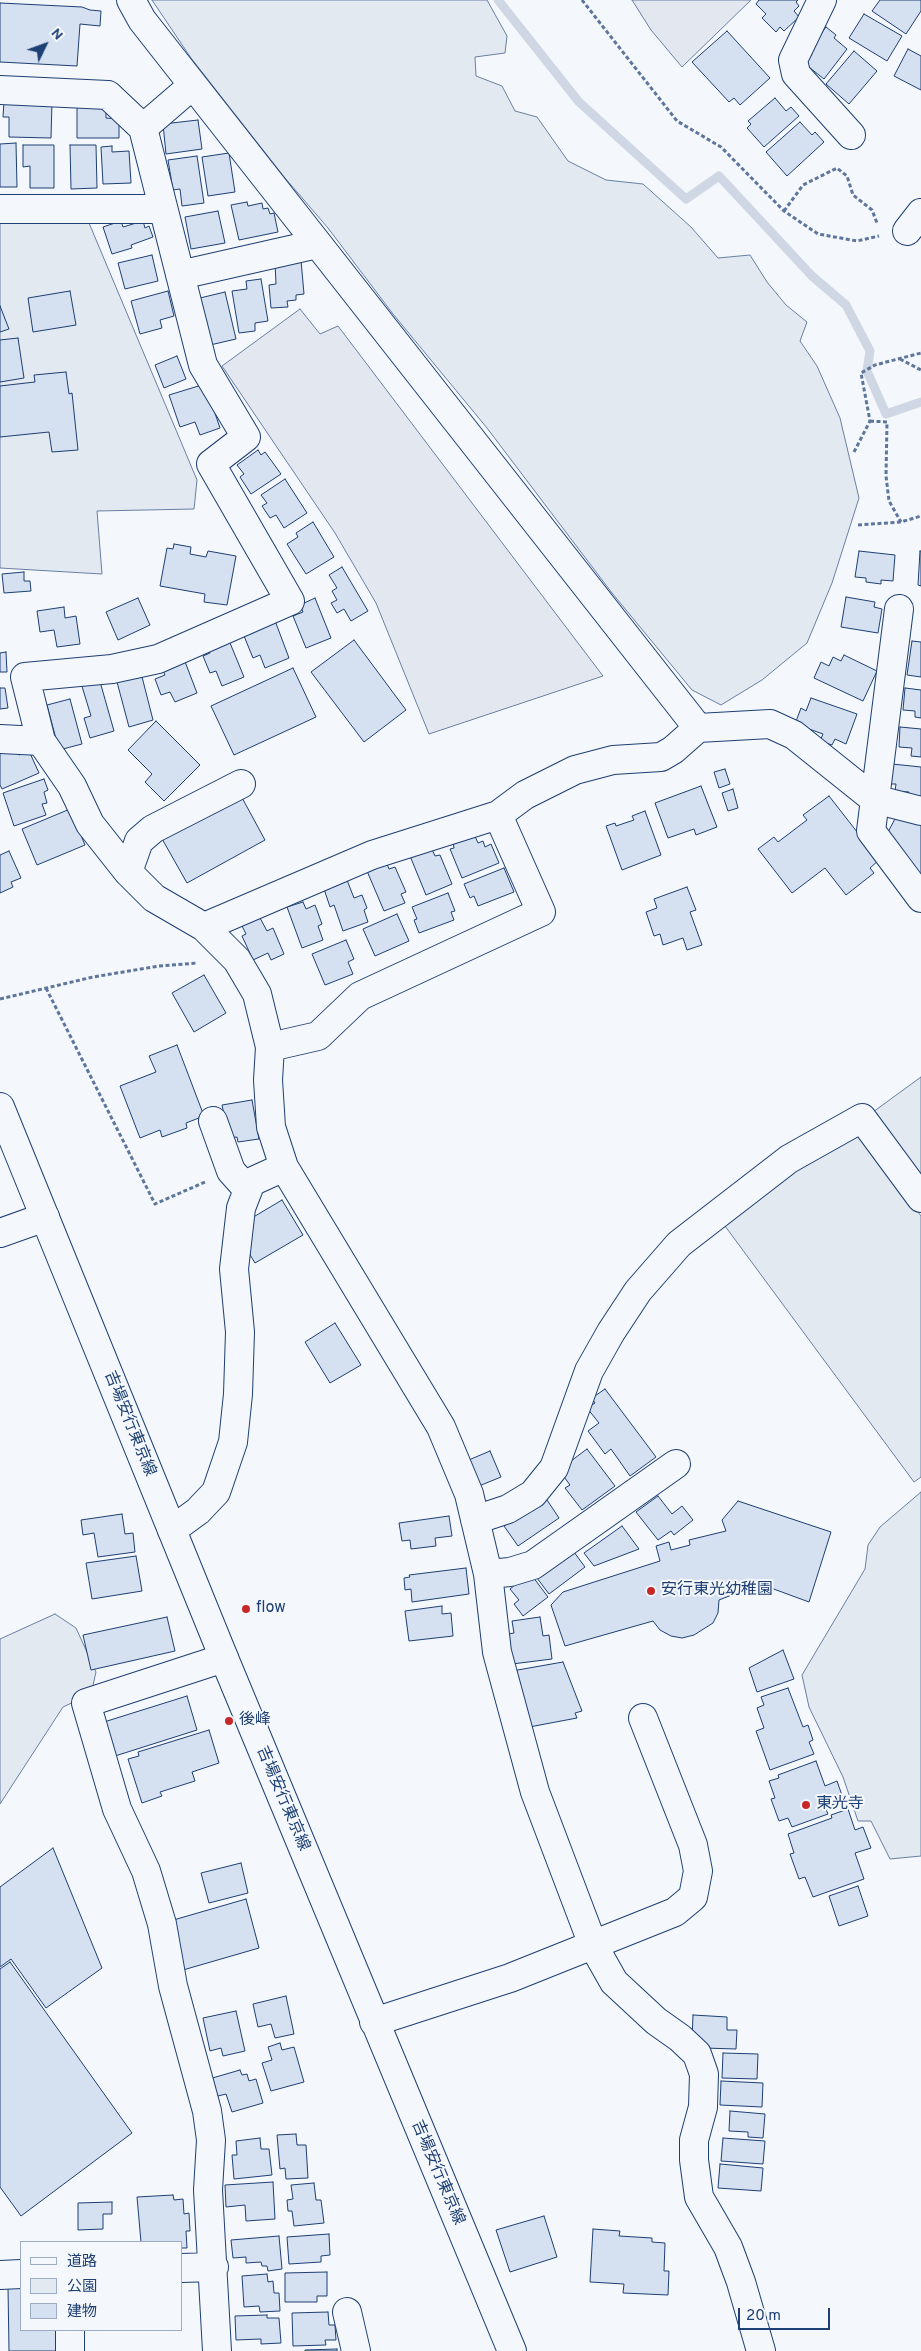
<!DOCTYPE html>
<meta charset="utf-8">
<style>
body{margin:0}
#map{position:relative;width:921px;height:2351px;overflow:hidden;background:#f4f7fb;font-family:Overpass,"Noto Sans JP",sans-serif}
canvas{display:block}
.legend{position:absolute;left:20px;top:2241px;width:162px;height:90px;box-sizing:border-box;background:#f4f7fb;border:1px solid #9eadc5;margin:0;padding:6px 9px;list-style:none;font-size:15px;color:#1d3f73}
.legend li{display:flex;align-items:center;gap:10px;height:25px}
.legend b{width:25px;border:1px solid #9eadc5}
.north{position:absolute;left:20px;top:20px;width:50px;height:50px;-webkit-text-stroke:4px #f4f7fb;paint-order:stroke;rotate:48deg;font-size:14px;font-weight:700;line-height:20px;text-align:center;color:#1d3f73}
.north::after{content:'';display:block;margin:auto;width:18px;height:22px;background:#1d3f73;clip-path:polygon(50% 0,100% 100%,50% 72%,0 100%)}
.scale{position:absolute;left:738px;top:2308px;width:92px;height:22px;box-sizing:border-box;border:2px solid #1d3f73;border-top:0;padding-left:6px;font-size:15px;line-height:18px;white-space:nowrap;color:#1d3f73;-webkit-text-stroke:4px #f4f7fb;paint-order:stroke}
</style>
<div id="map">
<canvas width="921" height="2351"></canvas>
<ul class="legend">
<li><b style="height:6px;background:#f4f7fb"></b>道路</li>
<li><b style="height:14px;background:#e3e9f0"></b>公園</li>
<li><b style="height:14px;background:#d5e0f0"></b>建物</li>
</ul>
<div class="north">N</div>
<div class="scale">20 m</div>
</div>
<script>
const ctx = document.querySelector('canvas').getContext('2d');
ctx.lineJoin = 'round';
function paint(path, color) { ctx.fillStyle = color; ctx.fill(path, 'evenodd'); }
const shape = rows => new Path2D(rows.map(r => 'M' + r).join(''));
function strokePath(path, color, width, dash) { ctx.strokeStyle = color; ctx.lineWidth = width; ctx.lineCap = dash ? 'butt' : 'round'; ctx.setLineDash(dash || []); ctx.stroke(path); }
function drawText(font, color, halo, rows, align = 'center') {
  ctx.font = font + ' Overpass,"Noto Sans JP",sans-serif'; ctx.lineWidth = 4; ctx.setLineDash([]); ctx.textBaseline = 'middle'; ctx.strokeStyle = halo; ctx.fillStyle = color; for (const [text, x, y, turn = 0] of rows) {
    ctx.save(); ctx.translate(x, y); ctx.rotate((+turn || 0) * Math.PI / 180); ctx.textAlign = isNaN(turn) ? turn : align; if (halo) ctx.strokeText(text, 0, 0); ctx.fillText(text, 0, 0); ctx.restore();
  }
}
const green = shape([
 [152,0,487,0,507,36,505,53,475,57,476,76,502,86,515,111,537,117,568,161,606,180,643,184,691,227,718,258,750,255,767,282,786,305,807,322,800,341,817,366,840,418,859,498,832,583,807,643,762,680,721,705,692,690,612,593,487,428,393,314,328,228,285,178,234,113,191,58,152,0],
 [0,223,89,223,197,480,194,509,97,511,102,574,0,568,0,223],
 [921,1077,921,1179,873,1112,921,1077],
 [858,1133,921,1216,921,1477,914,1482,725,1226,795,1166,858,1133],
 [921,1492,921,1856,890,1859,871,1821,858,1821,843,1777,809,1707,802,1675,865,1569,868,1545,880,1527,921,1492],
 [55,1614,76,1628,96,1672,91,1694,63,1707,0,1804,0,1639,55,1614]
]);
paint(green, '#e3e9f0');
strokePath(green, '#687fa3', 1);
const parking = shape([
 [632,0,751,0,682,67,651,30,632,0],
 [300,309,320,334,338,326,603,676,429,734,376,603,335,533,222,366,300,309]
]);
paint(parking, '#e3e8f0');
strokePath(parking, '#687fa3', 1);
strokePath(shape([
 [498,0,579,102,686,199,719,176,812,276,846,305,870,351,867,371,886,414,921,402]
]), '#cfd7e4', 9);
const building = shape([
 [759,0,798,0,796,2,799,6,794,11,799,17,784,31,780,27,776,32,762,18,766,14,756,4,759,0],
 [880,0,921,0,921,11,906,34,872,11,880,0],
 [0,3,82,7,90,10,101,11,100,26,80,24,77,66,0,62,0,3],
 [864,14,902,36,887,61,849,38,864,14],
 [826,27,836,35,834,38,847,49,824,79,805,64,812,54,808,51,826,27],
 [727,31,770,78,740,105,734,98,729,102,692,62,727,31],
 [908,49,921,56,921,90,894,76,908,49],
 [854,51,877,71,849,104,826,84,854,51],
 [775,98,786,111,791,107,799,116,764,147,747,128,751,124,748,121,775,98],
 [4,101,52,102,51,138,9,137,9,117,3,117,4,101],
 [77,103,106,108,106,118,119,119,119,138,77,138,77,103],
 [198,120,202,149,166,154,163,124,198,120],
 [800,122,812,135,815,132,824,142,787,176,766,152,800,122],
 [16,143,17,187,0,187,0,144,16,143],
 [23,145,54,145,54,188,30,188,30,166,23,167,23,145],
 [70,145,96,145,97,188,71,189,70,145],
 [112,146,112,152,129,151,131,183,103,184,101,147,112,146],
 [229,153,235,192,208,196,202,157,229,153],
 [197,156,204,203,182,206,180,189,173,190,168,160,197,156],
 [247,202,248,206,262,203,263,209,268,208,270,214,274,213,278,232,239,240,231,205,247,202],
 [218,211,225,243,191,249,185,217,218,211],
 [121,221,123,227,143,221,145,228,149,226,153,237,131,245,132,248,112,254,103,227,121,221],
 [152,255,158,281,125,289,118,263,152,255],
 [301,260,304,294,296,295,296,300,287,301,288,307,271,308,269,285,276,284,275,263,301,260],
 [261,279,268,321,255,323,255,331,239,333,232,291,247,289,246,281,261,279],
 [70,291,76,325,33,332,28,298,70,291],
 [168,291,174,316,160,320,162,328,140,334,131,301,168,291],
 [225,292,236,339,210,345,200,298,225,292],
 [0,306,9,329,0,332,0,306],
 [18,338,24,378,0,382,0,340,18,338],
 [177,356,186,379,164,388,155,365,177,356],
 [66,372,69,394,72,393,78,450,52,452,49,432,0,437,0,386,35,382,34,375,66,372],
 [205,384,220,428,200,435,195,422,180,427,169,395,205,384],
 [258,450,261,455,265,452,281,474,251,494,240,477,244,474,237,465,258,450],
 [285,479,307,513,284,528,276,515,270,518,262,506,267,503,261,495,285,479],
 [313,522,334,557,306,574,287,544,298,537,296,533,313,522],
 [174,544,191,547,190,554,206,557,208,551,236,556,227,605,204,602,205,594,160,586,167,548,173,549,174,544],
 [859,551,895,555,893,581,881,580,881,584,866,582,866,578,855,577,859,551],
 [920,551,921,551,921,586,918,585,920,551],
 [342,567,368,611,351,621,344,609,337,613,331,603,337,600,332,591,337,588,329,575,342,567],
 [24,572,24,581,30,581,31,591,4,593,2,574,24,572],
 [846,597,875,602,874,607,882,609,878,633,841,627,846,597],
 [138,598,150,625,118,640,106,612,138,598],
 [315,598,331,638,306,648,293,616,303,612,300,605,315,598],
 [64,607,65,618,76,616,80,644,57,647,54,630,40,632,37,611,64,607],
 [274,618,289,658,265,668,260,655,253,658,244,636,255,632,253,627,274,618],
 [228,638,244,677,222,686,216,671,210,673,203,656,210,653,207,646,228,638],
 [354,640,406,710,364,742,311,672,354,640],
 [912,641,921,642,921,677,907,675,912,641],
 [6,652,7,672,0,672,0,653,6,652],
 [844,655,877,671,863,701,814,678,821,662,829,666,833,657,841,661,844,655],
 [184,659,197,693,175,702,170,692,161,695,155,679,165,675,162,669,184,659],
 [293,668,316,717,234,755,211,706,293,668],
 [140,669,153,720,129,727,117,682,121,681,119,675,140,669],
 [99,678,114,731,90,738,84,718,91,716,81,683,99,678],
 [0,688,5,688,8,708,0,709,0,688],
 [905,688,921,690,921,718,915,717,915,711,903,710,905,688],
 [811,698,857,714,846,744,835,739,832,745,820,741,823,734,795,724,801,708,806,711,811,698],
 [70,699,82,744,59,750,47,705,70,699],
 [156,721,200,765,164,801,145,782,152,774,128,750,156,721],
 [900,727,921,729,921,757,911,756,912,748,899,747,900,727],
 [15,746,19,755,29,751,39,773,2,789,0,785,0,752,15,746],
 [892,764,921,767,921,798,909,797,909,792,895,791,896,784,890,784,892,764],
 [725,769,730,784,719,788,714,772,725,769],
 [44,779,48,790,44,792,47,803,42,804,46,815,14,826,3,793,44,779],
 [701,786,717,827,696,835,694,829,668,838,655,803,701,786],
 [733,789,738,808,728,811,722,793,733,789],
 [240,794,265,840,187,883,161,837,240,794],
 [829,796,879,860,870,868,874,873,846,895,825,868,792,893,758,849,774,837,778,842,807,820,803,815,829,796],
 [70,809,85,845,37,865,22,829,70,809],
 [645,811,661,855,622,870,606,826,615,823,616,826,634,820,632,816,645,811],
 [897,815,921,821,921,877,887,834,897,815],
 [474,834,478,843,483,841,485,847,491,844,499,863,462,878,450,849,454,848,453,842,474,834],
 [431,847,435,856,440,855,452,884,426,895,410,856,431,847],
 [9,851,21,878,11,882,13,887,0,893,0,855,9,851],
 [387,864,389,869,395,867,406,892,401,894,405,903,384,911,367,871,387,864],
 [504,868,514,892,478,906,474,896,470,898,464,884,504,868],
 [347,880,354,898,362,895,367,908,364,910,368,922,343,931,334,905,330,907,324,889,347,880],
 [687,887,696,910,690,912,702,945,687,950,683,938,663,945,660,934,654,936,646,912,657,908,654,899,687,887],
 [448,893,455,911,451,912,454,920,419,933,414,920,417,919,412,907,448,893],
 [303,902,306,909,315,905,322,924,318,926,323,940,302,948,287,907,303,902],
 [397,914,409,941,375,956,363,929,397,914],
 [260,918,267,931,273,928,284,954,271,960,268,953,253,960,242,936,246,934,242,926,260,918],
 [346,940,354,959,348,962,353,974,325,985,312,954,346,940],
 [204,975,226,1013,194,1032,172,993,204,975],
 [177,1045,204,1116,186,1123,187,1128,162,1137,160,1130,140,1138,120,1086,156,1072,149,1056,177,1045],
 [252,1100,259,1139,238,1142,237,1137,229,1138,222,1105,252,1100],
 [282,1200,303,1235,255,1263,241,1240,252,1234,245,1222,282,1200],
 [335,1323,361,1365,330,1383,305,1342,335,1323],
 [605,1389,656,1457,630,1476,611,1449,605,1454,588,1431,599,1423,587,1408,595,1403,592,1398,605,1389],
 [587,1449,615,1486,582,1510,565,1488,570,1485,559,1470,587,1449],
 [490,1451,501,1477,474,1488,464,1462,490,1451],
 [658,1496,672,1514,682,1506,693,1520,674,1535,671,1531,658,1540,636,1512,658,1496],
 [545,1497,559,1518,518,1546,504,1526,545,1497],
 [738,1501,831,1532,809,1602,760,1584,719,1600,718,1613,713,1623,694,1635,682,1638,671,1636,660,1630,653,1621,565,1646,551,1605,563,1592,660,1561,656,1546,669,1542,671,1550,690,1545,689,1540,726,1531,722,1520,738,1501],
 [122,1514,125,1534,133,1533,135,1552,98,1557,94,1533,83,1535,81,1520,122,1514],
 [449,1516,452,1536,435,1538,436,1546,411,1549,410,1540,402,1541,399,1523,449,1516],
 [622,1526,639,1549,594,1566,584,1553,622,1526],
 [571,1548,585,1567,549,1594,534,1574,571,1548],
 [136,1556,142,1591,92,1599,86,1563,136,1556],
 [466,1568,469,1594,412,1602,411,1589,405,1590,404,1578,410,1577,409,1575,466,1568],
 [530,1573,548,1597,523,1616,514,1604,519,1600,510,1589,530,1573],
 [442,1606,442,1614,451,1613,453,1636,409,1641,405,1611,442,1606],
 [167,1617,175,1651,91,1670,83,1635,167,1617],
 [540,1617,543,1636,549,1635,552,1659,512,1664,508,1634,514,1633,512,1621,540,1617],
 [783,1650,794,1679,757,1692,749,1668,783,1650],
 [563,1662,582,1711,575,1713,577,1718,524,1728,512,1671,563,1662],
 [788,1688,803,1727,808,1725,813,1740,809,1742,814,1754,770,1770,756,1731,764,1728,757,1708,764,1705,761,1697,788,1688],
 [187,1696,197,1730,115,1756,104,1722,187,1696],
 [209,1730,219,1763,192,1772,195,1781,160,1792,162,1796,142,1803,128,1759,139,1756,138,1752,209,1730],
 [816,1761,825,1786,837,1781,844,1801,825,1807,828,1814,792,1827,788,1818,779,1821,771,1799,775,1798,769,1781,779,1778,778,1775,816,1761],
 [848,1809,855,1830,863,1827,871,1848,855,1853,864,1879,813,1897,805,1877,799,1879,790,1854,794,1853,788,1834,832,1818,831,1815,848,1809],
 [53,1848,102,1968,46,2008,11,1959,0,1967,0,1887,53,1848],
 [241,1863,248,1893,209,1903,201,1873,241,1863],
 [858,1886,868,1916,839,1926,829,1896,858,1886],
 [246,1899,259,1948,183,1970,170,1921,246,1899],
 [10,1962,132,2133,21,2216,0,2187,0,1969,10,1962],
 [286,1996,294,2034,275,2038,271,2024,258,2027,253,2004,286,1996],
 [236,2011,245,2051,223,2056,221,2048,210,2051,203,2018,236,2011],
 [693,2015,727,2017,727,2030,737,2030,736,2049,704,2048,704,2041,692,2040,693,2015],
 [280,2043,282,2050,294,2047,304,2082,271,2091,262,2063,272,2060,268,2047,280,2043],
 [723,2053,758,2054,757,2079,722,2078,723,2053],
 [240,2070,242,2075,247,2074,249,2081,256,2079,263,2103,232,2112,226,2094,214,2097,209,2079,240,2070],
 [721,2081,763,2083,762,2107,720,2105,721,2081],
 [730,2111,765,2114,763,2138,748,2137,748,2132,729,2131,730,2111],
 [296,2134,297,2145,306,2145,308,2178,286,2179,285,2168,280,2169,277,2135,296,2134],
 [260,2138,261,2149,269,2149,272,2175,234,2179,232,2155,237,2155,236,2141,260,2138],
 [723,2138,765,2141,763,2164,721,2161,723,2138],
 [720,2164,763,2168,761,2191,718,2188,720,2164],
 [273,2182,275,2219,246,2221,245,2205,226,2207,225,2185,273,2182],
 [314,2183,316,2200,321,2200,324,2223,294,2226,292,2211,288,2211,287,2200,293,2199,291,2185,314,2183],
 [173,2195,174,2200,183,2199,184,2214,189,2213,190,2231,186,2231,187,2248,181,2248,181,2242,141,2242,137,2197,173,2195],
 [112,2202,112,2214,103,2214,103,2229,78,2230,78,2203,112,2202],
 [544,2216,557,2257,510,2272,496,2230,544,2216],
 [593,2229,620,2231,619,2236,652,2238,652,2242,665,2243,664,2271,669,2271,668,2295,623,2293,624,2284,590,2282,593,2229],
 [329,2234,330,2255,321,2256,321,2262,289,2264,287,2237,329,2234],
 [279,2236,282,2269,268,2271,267,2266,262,2266,261,2262,246,2263,246,2257,233,2258,231,2240,279,2236],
 [327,2272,327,2296,317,2296,317,2302,285,2302,285,2273,327,2272],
 [267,2274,268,2282,273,2281,274,2293,279,2293,280,2311,260,2312,259,2306,244,2307,242,2276,267,2274],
 [8,2286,21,2286,21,2330,59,2330,60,2351,9,2351,8,2286],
 [328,2312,329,2325,335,2325,336,2340,325,2340,326,2345,293,2346,292,2313,328,2312],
 [267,2315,267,2318,279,2318,281,2343,261,2344,261,2339,236,2340,235,2316,267,2315],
 [337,2349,337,2351,305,2351,305,2350,337,2349]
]);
paint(building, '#d5e0f0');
strokePath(building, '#1d3f73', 1);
const minor = shape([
 [131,0,142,20,698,728,770,724,794,735,874,799,921,811],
 [822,0,793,60,796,74,851,135],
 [0,90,108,95,143,128,193,85],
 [143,128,203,365,246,437,211,464,290,601,158,659,112,669,25,677,41,741,72,786,90,824,128,872,154,898,204,927,237,960,257,994,270,1047,268,1080,271,1127,284,1167,441,1427,469,1494,488,1574,497,1652,535,1792,593,1945,614,1982,656,2021,680,2038,697,2054,704,2074,703,2107,694,2140,694,2160,699,2197,728,2247,741,2282,761,2351],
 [0,209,163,209],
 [907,231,921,213],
 [180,275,317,244],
 [899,609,871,831,921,898],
 [0,739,41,741],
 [128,872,139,841,153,829,241,784],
 [204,927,372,855,498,815,525,795,575,770,613,760,661,757,673,750,698,728],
 [270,1047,318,1036,360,996,541,912,498,815],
 [213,1121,231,1171,248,1190],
 [0,1233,45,1217],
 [475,1520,508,1509,533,1494,554,1468,589,1371,611,1332,638,1291,679,1244,789,1159,862,1118,921,1198],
 [172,1530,198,1511,216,1492,233,1442,238,1394,240,1332,234,1269,241,1208,251,1182,284,1167],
 [488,1574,510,1572,533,1565,676,1464],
 [374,2022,510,1978,675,1912,693,1897,698,1871,693,1845,643,1718],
 [181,2268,214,2267],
 [0,2275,21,2274],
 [347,2312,356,2351],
 [70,2351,70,2330],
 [217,2351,208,2190,211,2140,207,2111,173,1986,162,1924,146,1871,117,1809,86,1703,224,1658]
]);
const major = shape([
 [0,1107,224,1658,512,2351]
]);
strokePath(minor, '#1d3f73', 30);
strokePath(major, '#1d3f73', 30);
strokePath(shape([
 [582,0,677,121,721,147,784,211,818,234,857,241,879,236],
 [784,211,803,185,837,168,847,176,853,195,872,210,877,223],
 [900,359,921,370],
 [870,421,887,422,886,476,889,501,901,522],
 [854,452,870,421,861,373,875,365,921,353],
 [858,525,901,522,921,516],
 [46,988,155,1204,205,1182],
 [0,999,93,977,159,966,197,963]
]), '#5e769c', 3, [4, 2.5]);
strokePath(minor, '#f4f7fb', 28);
strokePath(major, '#f4f7fb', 28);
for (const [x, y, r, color] of [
 [651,1591,5,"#c62828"],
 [246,1609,5,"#c62828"],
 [229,1721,5,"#c62828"],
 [806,1805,5,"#c62828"]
]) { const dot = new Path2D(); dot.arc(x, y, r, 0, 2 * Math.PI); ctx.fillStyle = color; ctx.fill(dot); strokePath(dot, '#f4f7fb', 2); }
drawText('16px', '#1d3f73', '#f4f7fb', [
 ["吉場安行東京線",129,1424,68],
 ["吉場安行東京線",282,1799,67],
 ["吉場安行東京線",437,2173,67]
]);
drawText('16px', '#1d3f73', '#f4f7fb', [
 ["安行東光幼稚園",661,1591],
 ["flow",256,1609],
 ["後峰",239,1721],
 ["東光寺",816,1805]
], 'left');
</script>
